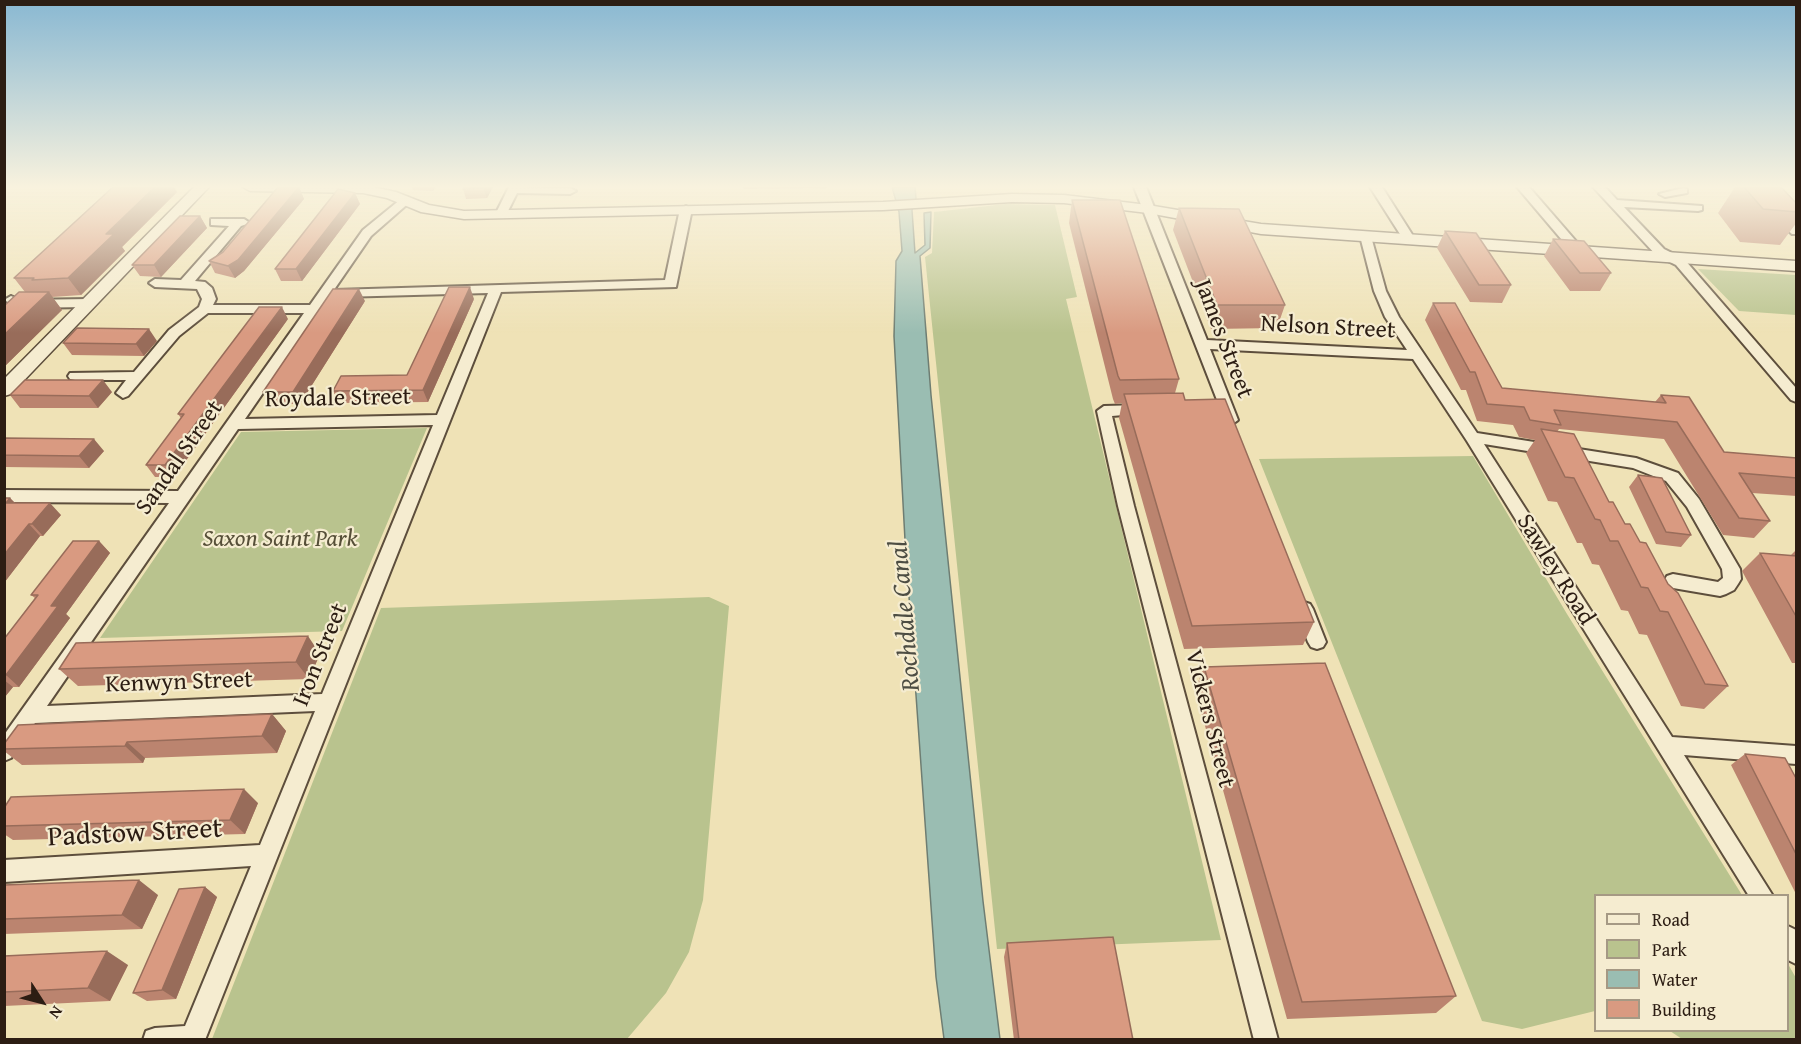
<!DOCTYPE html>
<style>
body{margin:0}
#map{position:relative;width:1801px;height:1044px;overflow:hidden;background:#efe2b6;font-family:"Gentium Book Plus",serif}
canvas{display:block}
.frame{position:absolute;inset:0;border:6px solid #2c1d13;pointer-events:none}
.legend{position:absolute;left:1594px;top:894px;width:195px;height:138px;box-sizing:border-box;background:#f5ecd0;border:2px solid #a59984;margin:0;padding:8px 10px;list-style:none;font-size:18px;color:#2c1d13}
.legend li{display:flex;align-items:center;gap:12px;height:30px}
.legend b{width:30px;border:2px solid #a59984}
.north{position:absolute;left:12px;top:972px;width:60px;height:60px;-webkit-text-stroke:4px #f5ecd0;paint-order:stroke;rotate:126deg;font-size:16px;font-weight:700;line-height:24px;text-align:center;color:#2c1d13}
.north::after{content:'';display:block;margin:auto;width:21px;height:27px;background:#2c1d13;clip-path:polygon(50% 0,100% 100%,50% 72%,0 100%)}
</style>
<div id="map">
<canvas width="1801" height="1044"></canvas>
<div class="frame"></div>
<ul class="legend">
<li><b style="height:8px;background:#f5ecd0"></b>Road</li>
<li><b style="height:16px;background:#b9c38e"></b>Park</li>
<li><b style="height:16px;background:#9abdb2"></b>Water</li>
<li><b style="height:16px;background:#d99a81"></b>Building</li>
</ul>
<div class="north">N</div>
</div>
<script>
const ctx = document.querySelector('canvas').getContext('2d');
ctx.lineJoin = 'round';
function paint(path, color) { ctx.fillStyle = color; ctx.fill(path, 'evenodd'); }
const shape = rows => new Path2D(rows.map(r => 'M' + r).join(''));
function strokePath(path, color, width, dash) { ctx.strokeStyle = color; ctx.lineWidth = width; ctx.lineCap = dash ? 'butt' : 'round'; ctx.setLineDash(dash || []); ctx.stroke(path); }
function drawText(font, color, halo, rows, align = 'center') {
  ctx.font = font + ' "Gentium Book Plus",serif'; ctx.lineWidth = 4.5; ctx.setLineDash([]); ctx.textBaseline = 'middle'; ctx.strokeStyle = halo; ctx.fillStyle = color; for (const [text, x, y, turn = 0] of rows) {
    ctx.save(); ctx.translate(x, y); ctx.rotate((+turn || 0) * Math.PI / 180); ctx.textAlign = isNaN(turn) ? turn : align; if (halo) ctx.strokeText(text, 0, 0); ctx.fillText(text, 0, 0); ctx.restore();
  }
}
paint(shape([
 [1005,204,1055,205,1077,297,1066,299,1221,940,997,949,925,257,932,253,934,212],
 [1698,269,1796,275,1796,315,1739,311],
 [427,428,342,631,100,638,241,432],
 [1473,456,1567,614,1742,895,1596,896,1595,1011,1522,1029,1482,1021,1259,459],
 [709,597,729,606,703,900,689,952,666,993,627,1039,212,1039,381,608],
 [1788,964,1796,978,1796,1039,1682,1039,1670,1031,1788,1030]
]), '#b9c38e');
const water = shape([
 [892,187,915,187,916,198,912,210,915,253,925,245,924,213,931,212,930,248,920,256,931,395,983,901,1000,1039,944,1039,936,977,905,540,894,336,896,261,902,251,899,212,892,187]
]);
paint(water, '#9abdb2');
strokePath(water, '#6e7d72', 1.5);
const minor = shape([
 [509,187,570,188,576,191,570,194,517,193,506,215,498,215,496,213,509,187],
 [1134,187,1146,187,1207,340,1407,350,1385,317,1374,291,1360,236,1370,233,1386,291,1399,317,1477,433,1636,458,1678,473,1699,499,1740,569,1741,579,1738,584,1734,590,1726,594,1720,596,1673,588,1667,586,1664,581,1667,576,1673,574,1718,582,1723,578,1722,569,1687,507,1666,481,1633,468,1484,444,1672,737,1796,746,1796,764,1684,755,1773,896,1749,896,1467,441,1413,359,1210,349,1238,420,1231,425,1226,423,1134,187],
 [1370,187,1382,187,1415,239,1413,242,1405,242,1370,187],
 [1517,187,1529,187,1581,247,1581,253,1573,253,1517,187],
 [1593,187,1605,187,1617,200,1702,206,1702,210,1698,211,1624,207,1664,249,1684,259,1796,388,1796,402,1791,400,1676,265,1656,255,1593,187],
 [1740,187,1753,187,1796,225,1796,234,1792,234,1740,187],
 [1683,188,1687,189,1687,193,1665,197,1659,194,1683,188],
 [401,199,411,201,371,236,245,419,437,415,488,293,340,297,334,293,335,290,665,280,680,209,686,206,692,209,676,287,501,292,205,1040,143,1040,146,1031,155,1028,185,1026,251,866,4,882,4,860,260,845,315,711,35,723,11,758,4,761,4,735,169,503,4,502,4,490,178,491,304,313,208,313,179,336,128,396,123,398,116,393,126,380,75,380,70,379,68,376,70,373,134,372,169,330,199,307,202,299,197,289,155,287,149,283,155,279,181,280,229,226,211,225,211,219,244,219,250,223,241,226,195,281,205,282,212,288,216,299,213,305,310,305,363,230,401,199],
 [433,425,322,694,47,706,238,429,433,425],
 [11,296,21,300,89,299,96,303,89,307,19,308,4,300,11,296],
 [1142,405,1147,407,1149,410,1147,413,1112,416,1134,506,1278,1040,1254,1040,1118,506,1097,411,1104,406,1142,405],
 [1304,602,1310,604,1313,609,1326,642,1323,647,1317,649,1311,647,1308,642,1295,609,1298,604,1304,602],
 [1788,926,1796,930,1796,964,1788,960,1788,926]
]);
const tertiary = shape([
 [194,187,209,187,11,394,4,396,4,379,194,187],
 [243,187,373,187,396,192,429,205,464,211,883,202,1012,194,1064,195,1148,205,1261,224,1796,261,1796,271,1261,234,1148,213,1064,203,1012,202,883,210,464,219,421,212,387,198,363,193,250,191,243,187]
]);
strokePath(minor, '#5d4e3c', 4);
strokePath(tertiary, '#5d4e3c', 3);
paint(minor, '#f5ecd0');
paint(tertiary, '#f5ecd0');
paint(shape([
 [299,187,304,199,244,271,235,278,215,273,209,261,223,252],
 [412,187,436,187,433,191,413,190],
 [464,187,493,187,487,198,466,199,463,189],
 [742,187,827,187,827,188,745,189],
 [1735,187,1781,187,1797,204,1797,222,1780,245,1740,242,1718,213],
 [177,192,122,247,125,251,81,295,52,297,62,310,4,367,4,335,25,292,14,278],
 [355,193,360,204,302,281,281,281,275,269],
 [1072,200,1179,379,1175,393,1185,400,1314,622,1303,645,1184,649,1119,418,1122,403,1115,404,1113,399,1069,223],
 [1179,208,1285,305,1277,328,1211,329,1173,230],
 [200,216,207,228,161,277,140,276,132,265],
 [1445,231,1511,285,1502,303,1470,302,1437,248],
 [1553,239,1611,273,1600,291,1570,291,1544,256],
 [474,299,428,402,339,403,333,391,407,375],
 [365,301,300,404,271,404,263,392],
 [1433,303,1502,388,1655,402,1661,395,1724,452,1797,458,1797,496,1752,493,1770,521,1754,538,1723,535,1664,439,1559,429,1557,432,1625,524,1640,542,1668,584,1728,686,1704,709,1681,706,1647,635,1639,634,1628,611,1621,610,1599,565,1592,564,1582,543,1577,543,1557,502,1548,501,1526,453,1535,440,1519,437,1513,425,1477,421,1466,390,1461,390,1425,320],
 [288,319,174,477,155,477,146,465,181,418,178,414],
 [157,341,144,356,72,355,63,343],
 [112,392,98,408,20,408,10,395],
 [4,438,104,451,89,468,4,467],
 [1638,475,1691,535,1681,547,1656,544,1629,487],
 [10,498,15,503,61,515,43,536,40,536,4,583],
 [99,541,110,553,66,614,70,618,19,687,13,687,4,698,4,639,35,598,31,595],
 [1797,549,1797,663,1792,663,1742,571,1760,553,1790,556],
 [320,654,309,679,78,686,59,669],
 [1204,667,1456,996,1436,1013,1287,1019,1195,690],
 [272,714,286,731,277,753,145,758,143,763,22,765,4,751,4,744],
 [1745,754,1797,780,1797,896,1731,765],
 [258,803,245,834,13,840,4,834,4,808],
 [4,885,158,895,142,929,4,934],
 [205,887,217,897,176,999,147,1001,133,993],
 [1007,943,1133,1040,1014,1040,1004,957],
 [4,956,128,965,110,1001,4,1006]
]), '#bb846f');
paint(shape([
 [155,187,174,187,177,192,122,247,125,251,81,295,68,278,106,234],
 [299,187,304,199,244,271,235,278,228,266],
 [484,187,493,187,487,198,483,188],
 [355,193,360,204,302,281,296,269],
 [200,216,207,228,161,277,154,265],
 [470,287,474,299,428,402,423,390],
 [359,289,365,301,300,404,293,392],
 [49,292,62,310,4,367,4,335],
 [282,307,288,319,174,477,165,465],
 [149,329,157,341,144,356,136,344],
 [103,380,112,392,98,408,89,396],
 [94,439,104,451,89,468,79,456],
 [10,498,22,510,6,503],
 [50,503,61,515,43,536,32,524],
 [29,524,40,536,4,583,4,555],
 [99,541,110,553,66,614,70,618,19,687,6,675,51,606],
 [308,636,320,654,309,679,296,662],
 [4,680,13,687,4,698],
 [272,714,286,731,277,753,262,736],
 [127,742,145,758,143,763,125,746],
 [244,789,258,803,245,834,230,820],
 [139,880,158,895,142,929,122,915],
 [205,887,217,897,176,999,162,990],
 [107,951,128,965,110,1001,88,988]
]), '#986c5a');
const building = shape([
 [113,187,155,187,106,234,114,234,68,278,32,280,34,278,14,278,113,187],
 [278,187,299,187,238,260,228,266,209,261,223,252,278,187],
 [464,187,484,187,483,188,463,189,464,187],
 [1744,187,1781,187,1797,204,1797,212,1763,209,1744,187],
 [338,189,355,193,296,269,275,269,338,189],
 [1072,200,1120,200,1179,379,1120,380,1118,376,1072,200],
 [1179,208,1239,209,1285,305,1217,305,1179,208],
 [180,216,200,216,154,265,132,265,180,216],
 [1445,231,1476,233,1511,285,1479,285,1445,231],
 [1553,239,1584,241,1611,273,1580,273,1553,239],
 [449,287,470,287,423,390,333,391,341,376,407,375,449,287],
 [333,289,359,289,293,392,263,392,333,289],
 [19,292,49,292,4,335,4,306,19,292],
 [1433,303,1455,303,1502,388,1666,403,1661,395,1689,397,1724,452,1797,458,1797,478,1739,473,1770,521,1739,518,1677,422,1554,410,1561,425,1530,420,1524,407,1487,404,1475,372,1470,372,1433,303],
 [259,307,282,307,165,465,146,465,184,414,178,414,259,307],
 [77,328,149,329,136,344,63,343,77,328],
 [25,380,103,380,89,396,10,395,25,380],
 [1183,393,1185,400,1225,399,1314,622,1192,626,1124,394,1183,393],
 [1541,429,1574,434,1609,502,1613,502,1625,524,1630,524,1640,542,1646,543,1668,584,1678,593,1728,686,1705,684,1668,612,1660,611,1648,588,1641,587,1618,541,1610,541,1600,520,1595,519,1574,478,1565,477,1541,429],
 [4,438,94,439,79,456,4,455,4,438],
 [1638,475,1662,478,1691,535,1666,532,1638,475],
 [4,498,10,498,6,503,50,503,32,524,29,524,4,555,4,498],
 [73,541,99,541,51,606,58,606,6,675,4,675,4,639,38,595,31,595,73,541],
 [1760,553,1797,556,1797,618,1760,553],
 [308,636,296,662,59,669,76,643,308,636],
 [1325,663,1456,996,1302,1002,1204,667,1325,663],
 [272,714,262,736,127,742,125,746,4,749,4,744,18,725,272,714],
 [1745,754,1785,758,1797,780,1797,856,1745,754],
 [244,789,230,820,4,826,4,808,11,797,244,789],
 [139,880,122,915,4,919,4,885,139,880],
 [205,887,162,990,133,993,179,889,205,887],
 [1113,937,1133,1040,1019,1040,1007,943,1113,937],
 [107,951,88,988,4,992,4,956,107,951]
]);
paint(building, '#d99a81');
strokePath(building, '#986c5a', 1.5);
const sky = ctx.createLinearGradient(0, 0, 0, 333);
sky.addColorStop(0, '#89b8d2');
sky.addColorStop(0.56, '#f8f2de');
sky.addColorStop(1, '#f8f2de00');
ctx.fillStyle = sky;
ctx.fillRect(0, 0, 1801, 333);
drawText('24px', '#2c1d13', '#f5ecd0', [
 ["Nelson Street",1328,328,3],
 ["James Street",1223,339,69],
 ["Roydale Street",338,399,-1],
 ["Sandal Street",180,458,-55],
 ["Sawley Road",1555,570,58],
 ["Iron Street",321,655,-68],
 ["Kenwyn Street",179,683,-2],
 ["Vickers Street",1209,719,76]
]);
drawText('italic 24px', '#564f38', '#f5ecd0', [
 ["Saxon Saint Park",280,540]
]);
drawText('italic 26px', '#4d4d43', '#f5ecd0', [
 ["Rochdale Canal",906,616,-95]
]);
drawText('28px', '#2c1d13', '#f5ecd0', [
 ["Padstow Street",135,834,-3]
]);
</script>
